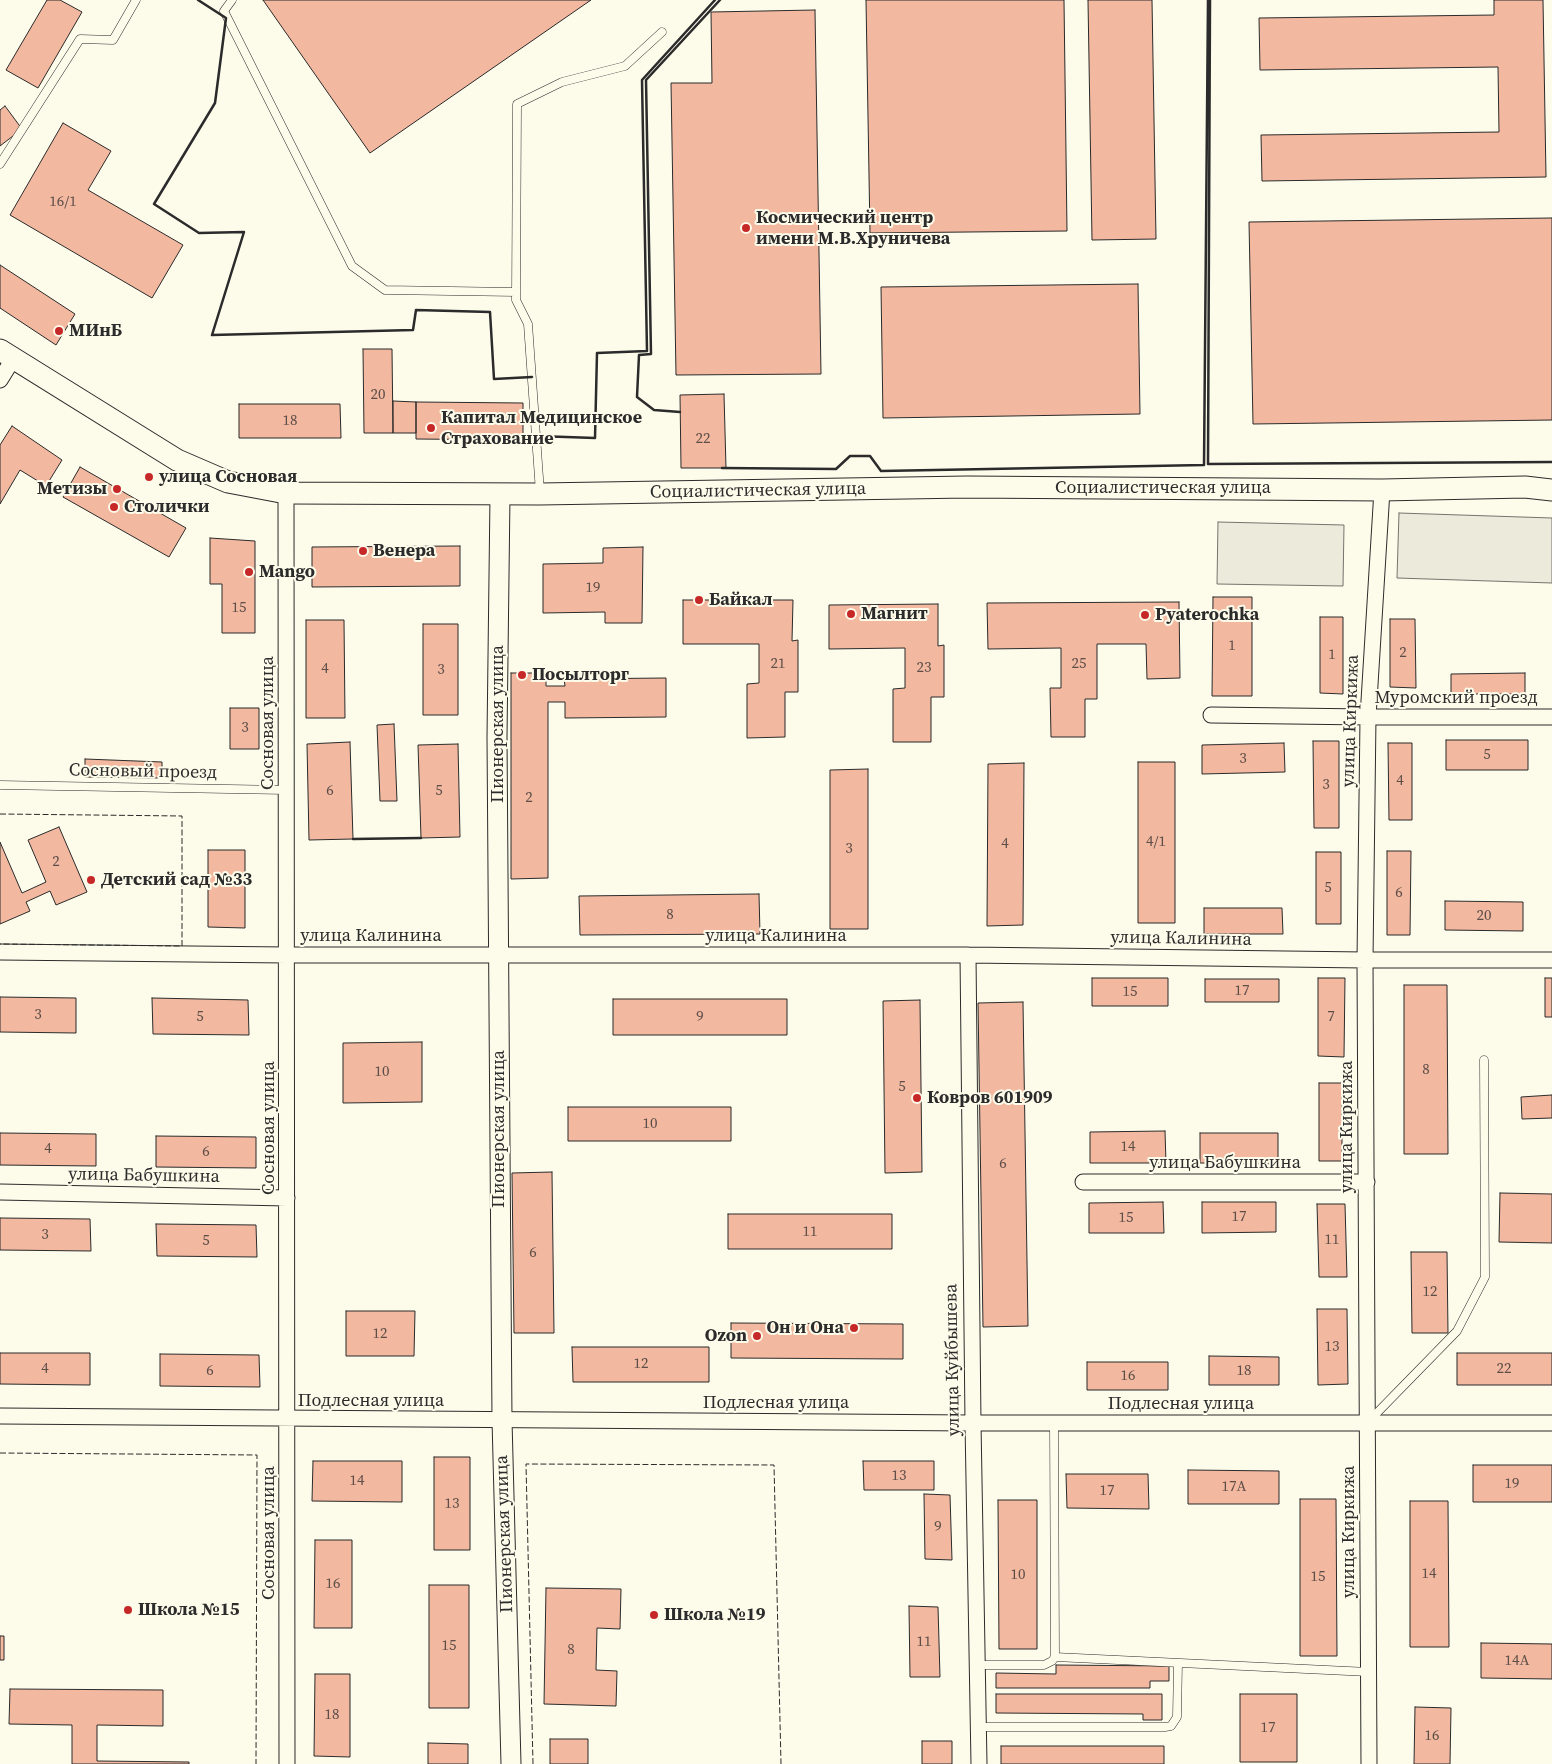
<!DOCTYPE html>
<meta charset="utf-8">
<style>
body{margin:0}
canvas{display:block;background:#fdfbea}
</style>
<canvas width="1552" height="1764"></canvas>
<script>
const ctx = document.querySelector('canvas').getContext('2d');
ctx.lineJoin = 'round';
function paint(path, color) { ctx.fillStyle = color; ctx.fill(path, 'evenodd'); }
const shape = rows => new Path2D(rows.map(r => 'M' + r).join(''));
function strokePath(path, color, width, dash) { ctx.strokeStyle = color; ctx.lineWidth = width; ctx.lineCap = dash ? 'butt' : 'round'; ctx.setLineDash(dash || []); ctx.stroke(path); }
function drawText(font, color, halo, rows, align = 'center') {
  ctx.font = font + ' "Source Serif 4",serif'; ctx.lineWidth = 4; ctx.setLineDash([]); ctx.textBaseline = 'middle'; ctx.strokeStyle = halo; ctx.fillStyle = color; for (const [text, x, y, turn = 0] of rows) {
    ctx.save(); ctx.translate(x, y); ctx.rotate((+turn || 0) * Math.PI / 180); ctx.textAlign = isNaN(turn) ? turn : align; if (halo) ctx.strokeText(text, 0, 0); ctx.fillText(text, 0, 0); ctx.restore();
  }
}
const parking = shape([
 [1399,513,1552,518,1552,583,1397,578,1399,513],
 [1218,522,1344,525,1343,586,1217,584,1218,522]
]);
paint(parking, '#eceadb');
strokePath(parking, '#74746e', 1);
const building = shape([
 [47,0,60,0,82,12,38,88,6,70,47,0],
 [263,0,591,0,370,153,263,0],
 [866,0,1064,0,1067,231,870,233,866,0],
 [1088,0,1152,0,1156,239,1092,240,1088,0],
 [1494,0,1543,0,1546,177,1262,181,1261,135,1499,132,1498,67,1260,70,1259,18,1494,15,1494,0],
 [815,10,821,374,676,375,671,83,712,83,711,12,815,10],
 [5,106,22,129,0,146,0,110,5,106],
 [63,123,111,151,88,190,183,245,152,298,10,215,63,123],
 [1552,218,1552,420,1253,424,1249,222,1552,218],
 [0,265,75,314,56,345,0,308,0,265],
 [1138,284,1140,414,883,418,881,287,1138,284],
 [363,349,392,349,393,433,364,433,363,349],
 [724,394,726,468,681,468,680,395,724,394],
 [393,401,416,402,416,433,393,433,393,401],
 [416,402,523,403,523,440,416,439,416,402],
 [239,404,340,404,341,438,239,438,239,404],
 [12,426,62,460,46,486,20,470,0,504,0,445,12,426],
 [80,467,186,528,169,557,63,497,80,467],
 [210,538,255,541,255,633,222,633,222,584,210,584,210,538],
 [460,546,460,586,312,587,312,547,460,546],
 [643,547,642,623,605,623,605,612,543,613,543,564,603,563,603,548,643,547],
 [1213,597,1252,597,1252,696,1212,696,1213,597],
 [683,600,793,600,792,641,798,640,798,692,785,692,785,737,747,738,747,684,759,683,759,644,683,644,683,600],
 [1179,602,1180,678,1147,679,1146,644,1097,644,1097,699,1085,699,1085,737,1051,737,1050,688,1061,688,1061,648,988,649,987,603,1179,602],
 [938,604,938,646,944,645,944,697,931,697,931,742,893,742,893,689,905,688,905,648,829,649,829,605,938,604],
 [1320,617,1343,617,1343,694,1320,693,1320,617],
 [1390,619,1415,619,1416,688,1390,687,1390,619],
 [306,620,344,620,345,718,306,718,306,620],
 [423,624,458,624,458,715,423,715,423,624],
 [511,673,546,673,546,686,565,686,564,679,666,678,666,717,565,718,565,702,548,702,548,878,511,879,511,673],
 [1525,673,1525,694,1451,694,1451,674,1525,673],
 [230,708,259,708,259,749,230,749,230,708],
 [394,724,397,801,380,801,377,725,394,724],
 [1446,740,1528,740,1528,770,1446,770,1446,740],
 [1313,741,1339,741,1339,828,1314,828,1313,741],
 [350,742,353,839,309,840,307,744,350,742],
 [1284,743,1285,772,1202,774,1202,745,1284,743],
 [1388,743,1412,743,1412,820,1389,820,1388,743],
 [458,744,460,837,421,838,418,745,458,744],
 [85,759,162,762,162,778,85,777,85,759],
 [1138,762,1175,762,1175,923,1138,923,1138,762],
 [1024,763,1023,925,987,926,988,764,1024,763],
 [868,769,868,929,830,929,830,770,868,769],
 [59,827,87,892,56,905,50,891,26,902,30,911,0,924,0,842,22,893,46,882,28,840,59,827],
 [208,850,245,850,245,928,208,927,208,850],
 [1387,851,1411,851,1410,935,1387,935,1387,851],
 [1316,852,1341,852,1341,924,1316,924,1316,852],
 [759,894,760,934,580,935,579,896,759,894],
 [1445,901,1523,902,1523,931,1445,930,1445,901],
 [1204,908,1282,908,1283,934,1204,934,1204,908],
 [1092,978,1168,978,1168,1006,1092,1006,1092,978],
 [1318,978,1345,978,1344,1057,1318,1056,1318,978],
 [1545,978,1552,978,1552,1017,1545,1017,1545,978],
 [1205,979,1279,979,1279,1002,1205,1002,1205,979],
 [1404,985,1447,985,1448,1154,1404,1154,1404,985],
 [0,997,76,998,76,1033,0,1032,0,997],
 [152,998,248,1000,249,1035,153,1034,152,998],
 [613,999,787,999,787,1035,613,1035,613,999],
 [920,1000,922,1172,885,1173,883,1001,920,1000],
 [1023,1002,1028,1326,983,1327,978,1003,1023,1002],
 [422,1042,422,1102,343,1103,343,1043,422,1042],
 [1319,1083,1342,1083,1342,1161,1319,1161,1319,1083],
 [1552,1095,1552,1118,1522,1119,1521,1097,1552,1095],
 [568,1107,731,1107,731,1141,568,1141,568,1107],
 [1165,1131,1166,1163,1090,1163,1090,1132,1165,1131],
 [0,1133,96,1134,96,1166,0,1165,0,1133],
 [1200,1133,1278,1133,1278,1164,1200,1163,1200,1133],
 [156,1136,256,1137,256,1168,156,1167,156,1136],
 [552,1172,554,1333,514,1333,512,1173,552,1172],
 [1500,1193,1552,1194,1552,1243,1499,1242,1500,1193],
 [1163,1202,1164,1233,1089,1233,1089,1203,1163,1202],
 [1202,1202,1276,1202,1276,1232,1202,1233,1202,1202],
 [1317,1204,1345,1204,1347,1277,1319,1277,1317,1204],
 [728,1214,892,1214,892,1249,728,1249,728,1214],
 [0,1218,90,1219,91,1251,0,1250,0,1218],
 [156,1224,256,1225,257,1257,157,1256,156,1224],
 [1411,1252,1447,1252,1448,1333,1412,1333,1411,1252],
 [1317,1309,1347,1309,1348,1384,1318,1385,1317,1309],
 [346,1311,415,1311,414,1356,346,1356,346,1311],
 [731,1323,903,1324,903,1359,731,1358,731,1323],
 [572,1347,709,1347,709,1382,573,1382,572,1347],
 [0,1353,90,1353,90,1385,0,1384,0,1353],
 [1457,1353,1552,1353,1552,1385,1457,1385,1457,1353],
 [160,1354,259,1355,260,1387,160,1386,160,1354],
 [1209,1356,1279,1357,1279,1385,1209,1385,1209,1356],
 [1087,1362,1168,1362,1168,1390,1087,1390,1087,1362],
 [434,1457,470,1457,470,1550,434,1550,434,1457],
 [313,1461,402,1461,402,1502,312,1501,313,1461],
 [863,1461,934,1461,934,1490,864,1490,863,1461],
 [1473,1465,1552,1465,1552,1502,1473,1502,1473,1465],
 [1188,1470,1279,1471,1279,1504,1188,1504,1188,1470],
 [1066,1474,1148,1474,1149,1509,1067,1508,1066,1474],
 [924,1494,950,1495,952,1560,925,1559,924,1494],
 [1300,1499,1336,1499,1337,1656,1300,1656,1300,1499],
 [998,1500,1037,1500,1037,1649,999,1649,998,1500],
 [1410,1501,1448,1501,1449,1647,1410,1647,1410,1501],
 [315,1540,352,1540,352,1628,314,1628,315,1540],
 [429,1585,469,1585,469,1708,429,1708,429,1585],
 [546,1588,621,1589,620,1629,597,1628,596,1670,617,1671,616,1706,544,1704,546,1588],
 [909,1606,938,1607,940,1677,910,1677,909,1606],
 [0,1636,4,1636,4,1660,0,1660,0,1636],
 [1481,1643,1552,1644,1552,1679,1481,1678,1481,1643],
 [1056,1665,1169,1666,1169,1681,1150,1681,1150,1688,996,1688,996,1673,1056,1674,1056,1665],
 [315,1674,350,1674,350,1757,314,1756,315,1674],
 [10,1689,163,1690,163,1726,97,1725,97,1761,189,1762,189,1764,72,1764,72,1725,9,1724,10,1689],
 [996,1694,1162,1694,1162,1720,1143,1720,1143,1714,996,1713,996,1694],
 [1240,1694,1297,1694,1297,1762,1240,1762,1240,1694],
 [1415,1707,1451,1708,1450,1764,1414,1764,1415,1707],
 [550,1739,588,1739,588,1764,550,1764,550,1739],
 [922,1741,952,1741,952,1764,922,1764,922,1741],
 [428,1743,468,1744,468,1764,428,1764,428,1743],
 [1001,1746,1164,1746,1164,1764,1001,1764,1001,1746]
]);
paint(building, '#f2b8a0');
strokePath(building, '#2b2b2b', 1);
const service = shape([
 [232,0,224,11,352,266,385,290,516,292],
 [0,164,80,39,113,40,136,0],
 [540,492,528,324,516,300,517,104,562,82,625,66,662,32],
 [0,785,286,790],
 [1369,1421,1457,1331,1485,1277,1484,1060],
 [1055,1657,1369,1672],
 [978,1665,1044,1665,1052,1661,1055,1657,1054,1423],
 [979,1727,1165,1727,1171,1726,1177,1717,1178,1663]
]);
const minor = shape([
 [0,380,13,359],
 [286,493,287,1764],
 [1211,715,1368,717,1552,717],
 [0,952,287,955,968,955,1365,960,1552,960],
 [968,955,973,1423,979,1764],
 [1083,1182,1367,1182],
 [0,1192,287,1198],
 [0,1416,973,1423,1552,1423],
 [1369,1764,1365,960,1368,717,1382,490]
]);
const tertiary = shape([
 [500,495,497,737,502,1420,511,1764]
]);
const secondary = shape([
 [0,350,177,460,228,482,286,493,540,494,967,487,1382,490,1525,487,1552,490]
]);
strokePath(service, '#2b2b2b', 9);
strokePath(minor, '#2b2b2b', 17);
strokePath(tertiary, '#2b2b2b', 21);
strokePath(secondary, '#2b2b2b', 23);
strokePath(service, '#fdfbea', 8);
strokePath(minor, '#fdfbea', 15);
strokePath(tertiary, '#fdfbea', 19);
strokePath(secondary, '#fdfbea', 21);
strokePath(shape([
 [0,814,182,816,182,946,0,944],
 [0,1453,257,1455,256,1764],
 [533,1764,526,1464,774,1465,781,1764]
]), '#2b2b2b', 1, [6, 2.5]);
strokePath(shape([
 [198,0,226,18,215,103,154,204,199,233,244,232,212,335,413,330,416,310,490,312,494,379,532,377],
 [1210,0,1208,464,1552,462],
 [680,412,654,410,637,397,639,355,651,354,646,80,720,0],
 [537,435,537,436,595,438,597,353,647,351,642,80,715,0],
 [722,468,836,469,850,456,870,456,881,471,1204,465,1208,0],
 [353,839,421,838]
]), '#2b2b2b', 2.5);
for (const [x, y, r, color] of [
 [746,228,5,"#c62828"],
 [59,331,5,"#c62828"],
 [431,428,5,"#c62828"],
 [149,477,5,"#c62828"],
 [117,489,5,"#c62828"],
 [114,507,5,"#c62828"],
 [363,551,5,"#c62828"],
 [249,572,5,"#c62828"],
 [699,600,5,"#c62828"],
 [851,614,5,"#c62828"],
 [1145,615,5,"#c62828"],
 [522,675,5,"#c62828"],
 [91,880,5,"#c62828"],
 [917,1098,5,"#c62828"],
 [854,1328,5,"#c62828"],
 [757,1336,5,"#c62828"],
 [128,1610,5,"#c62828"],
 [654,1615,5,"#c62828"]
]) { const dot = new Path2D(); dot.arc(x, y, r, 0, 2 * Math.PI); ctx.fillStyle = color; ctx.fill(dot); strokePath(dot, '#fdfbea', 2); }
drawText('15px', '#5d4e48', null, [
 ["16/1",63,202],
 ["20",378,395],
 ["18",290,421],
 ["22",703,439],
 ["19",593,588],
 ["15",239,608],
 ["1",1232,646],
 ["2",1403,653],
 ["1",1332,655],
 ["21",778,664],
 ["25",1079,664],
 ["23",924,668],
 ["4",325,669],
 ["3",441,670],
 ["3",245,728],
 ["5",1487,755],
 ["3",1243,759],
 ["4",1400,781],
 ["3",1326,785],
 ["6",330,791],
 ["5",439,791],
 ["2",529,798],
 ["4/1",1156,842],
 ["4",1005,844],
 ["3",849,849],
 ["2",56,862],
 ["5",1328,888],
 ["6",1399,893],
 ["8",670,915],
 ["20",1484,916],
 ["17",1242,991],
 ["15",1130,992],
 ["3",38,1015],
 ["5",200,1017],
 ["9",700,1017],
 ["7",1331,1017],
 ["8",1426,1070],
 ["10",382,1072],
 ["5",902,1087],
 ["10",650,1124],
 ["14",1128,1147],
 ["4",48,1149],
 ["6",206,1152],
 ["6",1003,1164],
 ["17",1239,1217],
 ["15",1126,1218],
 ["11",810,1232],
 ["3",45,1235],
 ["11",1332,1240],
 ["5",206,1241],
 ["6",533,1253],
 ["12",1430,1292],
 ["12",380,1334],
 ["13",1332,1347],
 ["12",641,1364],
 ["4",45,1369],
 ["22",1504,1369],
 ["6",210,1371],
 ["18",1244,1371],
 ["16",1128,1376],
 ["13",899,1476],
 ["14",357,1481],
 ["19",1512,1484],
 ["17А",1234,1487],
 ["17",1107,1491],
 ["13",452,1504],
 ["9",938,1527],
 ["14",1429,1574],
 ["10",1018,1575],
 ["15",1318,1577],
 ["16",333,1584],
 ["11",924,1642],
 ["15",449,1646],
 ["8",571,1650],
 ["14А",1517,1661],
 ["18",332,1715],
 ["17",1268,1728],
 ["16",1432,1736]
]);
drawText('bold 18px', '#2b2b2b', '#fdfbea', [
 ["Космический центр",756,218],
 ["имени М.В.Хруничева",756,239],
 ["МИнБ",69,331],
 ["Капитал Медицинское",441,418],
 ["Страхование",441,439],
 ["улица Сосновая",159,477],
 ["Метизы",107,489,"right"],
 ["Столички",124,507],
 ["Венера",373,551],
 ["Mango",259,572],
 ["Байкал",709,600],
 ["Магнит",861,614],
 ["Pyaterochka",1155,615],
 ["Посылторг",532,675],
 ["Детский сад №33",101,880],
 ["Ковров 601909",927,1098],
 ["Он и Она",844,1328,"right"],
 ["Ozon",747,1336,"right"],
 ["Школа №15",138,1610],
 ["Школа №19",664,1615]
], 'left');
drawText('18px', '#2b2b2b', '#fdfbea', [
 ["Социалистическая улица",1163,488],
 ["Социалистическая улица",758,491,-1],
 ["Муромский проезд",1456,698],
 ["улица Киркижа",1351,721,-88],
 ["Сосновая улица",268,723,-90],
 ["Пионерская улица",498,724,-90],
 ["Сосновый проезд",143,772,1],
 ["улица Калинина",371,936],
 ["улица Калинина",776,936],
 ["улица Калинина",1181,939,1],
 ["улица Киркижа",1347,1127,-90],
 ["Сосновая улица",269,1128,-90],
 ["Пионерская улица",499,1129,-90],
 ["улица Бабушкина",1225,1163],
 ["улица Бабушкина",144,1176,1],
 ["улица Куйбышева",953,1360,-91],
 ["Подлесная улица",371,1401],
 ["Подлесная улица",776,1403],
 ["Подлесная улица",1181,1404],
 ["улица Киркижа",1349,1532,-90],
 ["Сосновая улица",269,1533,-90],
 ["Пионерская улица",505,1534,-92]
]);
</script>
